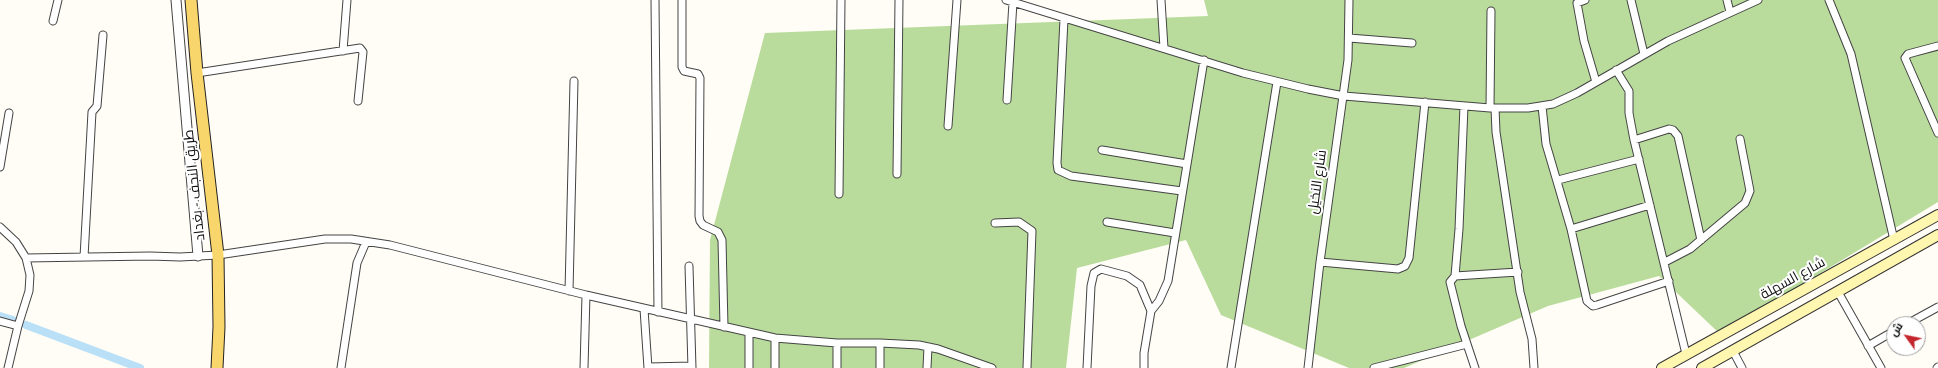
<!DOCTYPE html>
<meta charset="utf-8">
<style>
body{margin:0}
#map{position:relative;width:1938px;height:368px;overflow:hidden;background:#fffdf5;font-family:"Source Serif 4",Cairo,serif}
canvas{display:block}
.north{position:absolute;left:1886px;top:316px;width:40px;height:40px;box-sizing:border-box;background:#fff;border:1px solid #a0a0a0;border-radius:50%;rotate:303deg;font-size:11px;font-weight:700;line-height:16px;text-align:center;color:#111}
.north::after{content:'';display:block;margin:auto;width:14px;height:18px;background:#c4262e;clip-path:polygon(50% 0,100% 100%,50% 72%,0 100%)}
</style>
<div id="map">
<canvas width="1938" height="368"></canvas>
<div class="north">ش</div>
</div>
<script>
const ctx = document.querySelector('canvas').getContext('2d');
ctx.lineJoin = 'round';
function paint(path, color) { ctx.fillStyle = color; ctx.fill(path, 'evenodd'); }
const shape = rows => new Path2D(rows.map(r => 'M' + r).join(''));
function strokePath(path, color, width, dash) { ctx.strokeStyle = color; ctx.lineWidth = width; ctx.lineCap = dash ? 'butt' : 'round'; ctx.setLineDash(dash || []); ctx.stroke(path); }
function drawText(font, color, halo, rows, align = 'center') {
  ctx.font = font + ' "Source Serif 4",Cairo,serif'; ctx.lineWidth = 4; ctx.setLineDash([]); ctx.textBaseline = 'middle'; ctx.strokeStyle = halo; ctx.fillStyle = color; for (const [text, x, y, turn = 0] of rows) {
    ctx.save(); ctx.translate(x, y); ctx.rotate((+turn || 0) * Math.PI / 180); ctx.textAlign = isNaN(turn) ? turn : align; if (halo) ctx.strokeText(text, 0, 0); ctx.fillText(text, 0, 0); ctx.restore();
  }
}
paint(shape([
 [1204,0,1938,0,1938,202,1720,334,1659,276,1548,306,1404,368,1349,368,1221,315,1186,240,1077,268,1066,368,709,368,710,240,765,33,1208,16]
]), '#b9dc9c');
strokePath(shape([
 [0,316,13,320],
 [26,325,140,368]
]), '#b9e0f7', 8);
const minor = shape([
 [655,0,658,312],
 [682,0,682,67,684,71,698,74,700,78,699,216,700,221,703,225,718,232,722,240,724,327],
 [1006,0,1243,73,1308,89,1344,96,1490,108,1528,108,1553,104,1577,93,1668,41,1758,0],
 [1161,0,1164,48],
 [1585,0,1577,3,1584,41,1596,82],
 [1631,0,1644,54],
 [1727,0,1730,12],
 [1829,0,1851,54,1894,240],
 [1064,19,1057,163,1058,170,1071,176,1182,191],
 [53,21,58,0],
 [1349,38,1412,43],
 [1938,46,1908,54,1905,58,1938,133],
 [343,51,347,0],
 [1616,70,1629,91,1629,113,1634,140,1686,354],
 [197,73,360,48,363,52,358,101],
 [1007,100,1013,2],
 [1464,106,1459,229,1455,276,1450,282,1461,326,1475,368],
 [1542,106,1546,144,1571,229,1587,301,1593,306,1597,305,1669,281],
 [1490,108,1491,11],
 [1495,108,1496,132,1520,292,1532,339,1534,368],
 [948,126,957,0],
 [1634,140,1669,129,1673,130,1678,136,1701,240],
 [1102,150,1187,164],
 [0,167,9,113],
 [897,174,899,0],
 [1558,180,1639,159],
 [839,194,841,0],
 [1107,222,1175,233],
 [995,223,1019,222,1032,231,1027,368],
 [0,227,16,242,26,258,30,275,29,291,18,326,8,368],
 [1571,229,1650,205],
 [84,257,92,112,97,106,103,35],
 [26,258,150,256,180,257,218,255,325,239,351,239,390,245,586,295,775,338,837,343,880,343,919,345,938,349,992,368],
 [1320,262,1398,269,1405,266,1409,258,1425,102],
 [1665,262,1690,249,1745,203,1750,191,1740,139],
 [689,266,692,368],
 [1455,276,1518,272],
 [569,291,574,81],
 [1838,292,1881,368],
 [644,309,648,368],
 [0,321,18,326],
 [1907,324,1938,307],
 [1868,346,1894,331],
 [1733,351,1742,368],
 [648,367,692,366],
 [341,368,357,263,366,242],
 [584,368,586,295],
 [749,368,749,333],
 [775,368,775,338],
 [837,368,837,343],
 [880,368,880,343],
 [927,368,928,347],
 [1087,368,1091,286,1094,273,1101,269,1127,276,1140,285,1151,311],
 [1144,368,1144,353,1151,311,1159,301,1168,281,1204,60],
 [1231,368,1277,82],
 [1308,368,1320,262,1348,60,1349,0],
 [1374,368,1467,344],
 [1937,368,1938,367]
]);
const tertiary = shape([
 [176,0,198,256]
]);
const secondary = shape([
 [1662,368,1938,215],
 [1702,368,1938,235]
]);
const primary = shape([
 [191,0,197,73,218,255,219,327,217,368]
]);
strokePath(minor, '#444', 9);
strokePath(tertiary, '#444', 11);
strokePath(secondary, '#333', 12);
strokePath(primary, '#222', 13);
strokePath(minor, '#fff', 7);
strokePath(tertiary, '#fff', 9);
strokePath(secondary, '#fff6b0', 10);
strokePath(primary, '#f9d66b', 11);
drawText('14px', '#111', '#fff', [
 ["شارع النخيل",1318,182,-82],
 ["طريق النجف - بغداد",195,185,-96],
 ["شارع السهلة",1793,279,-29]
]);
</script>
